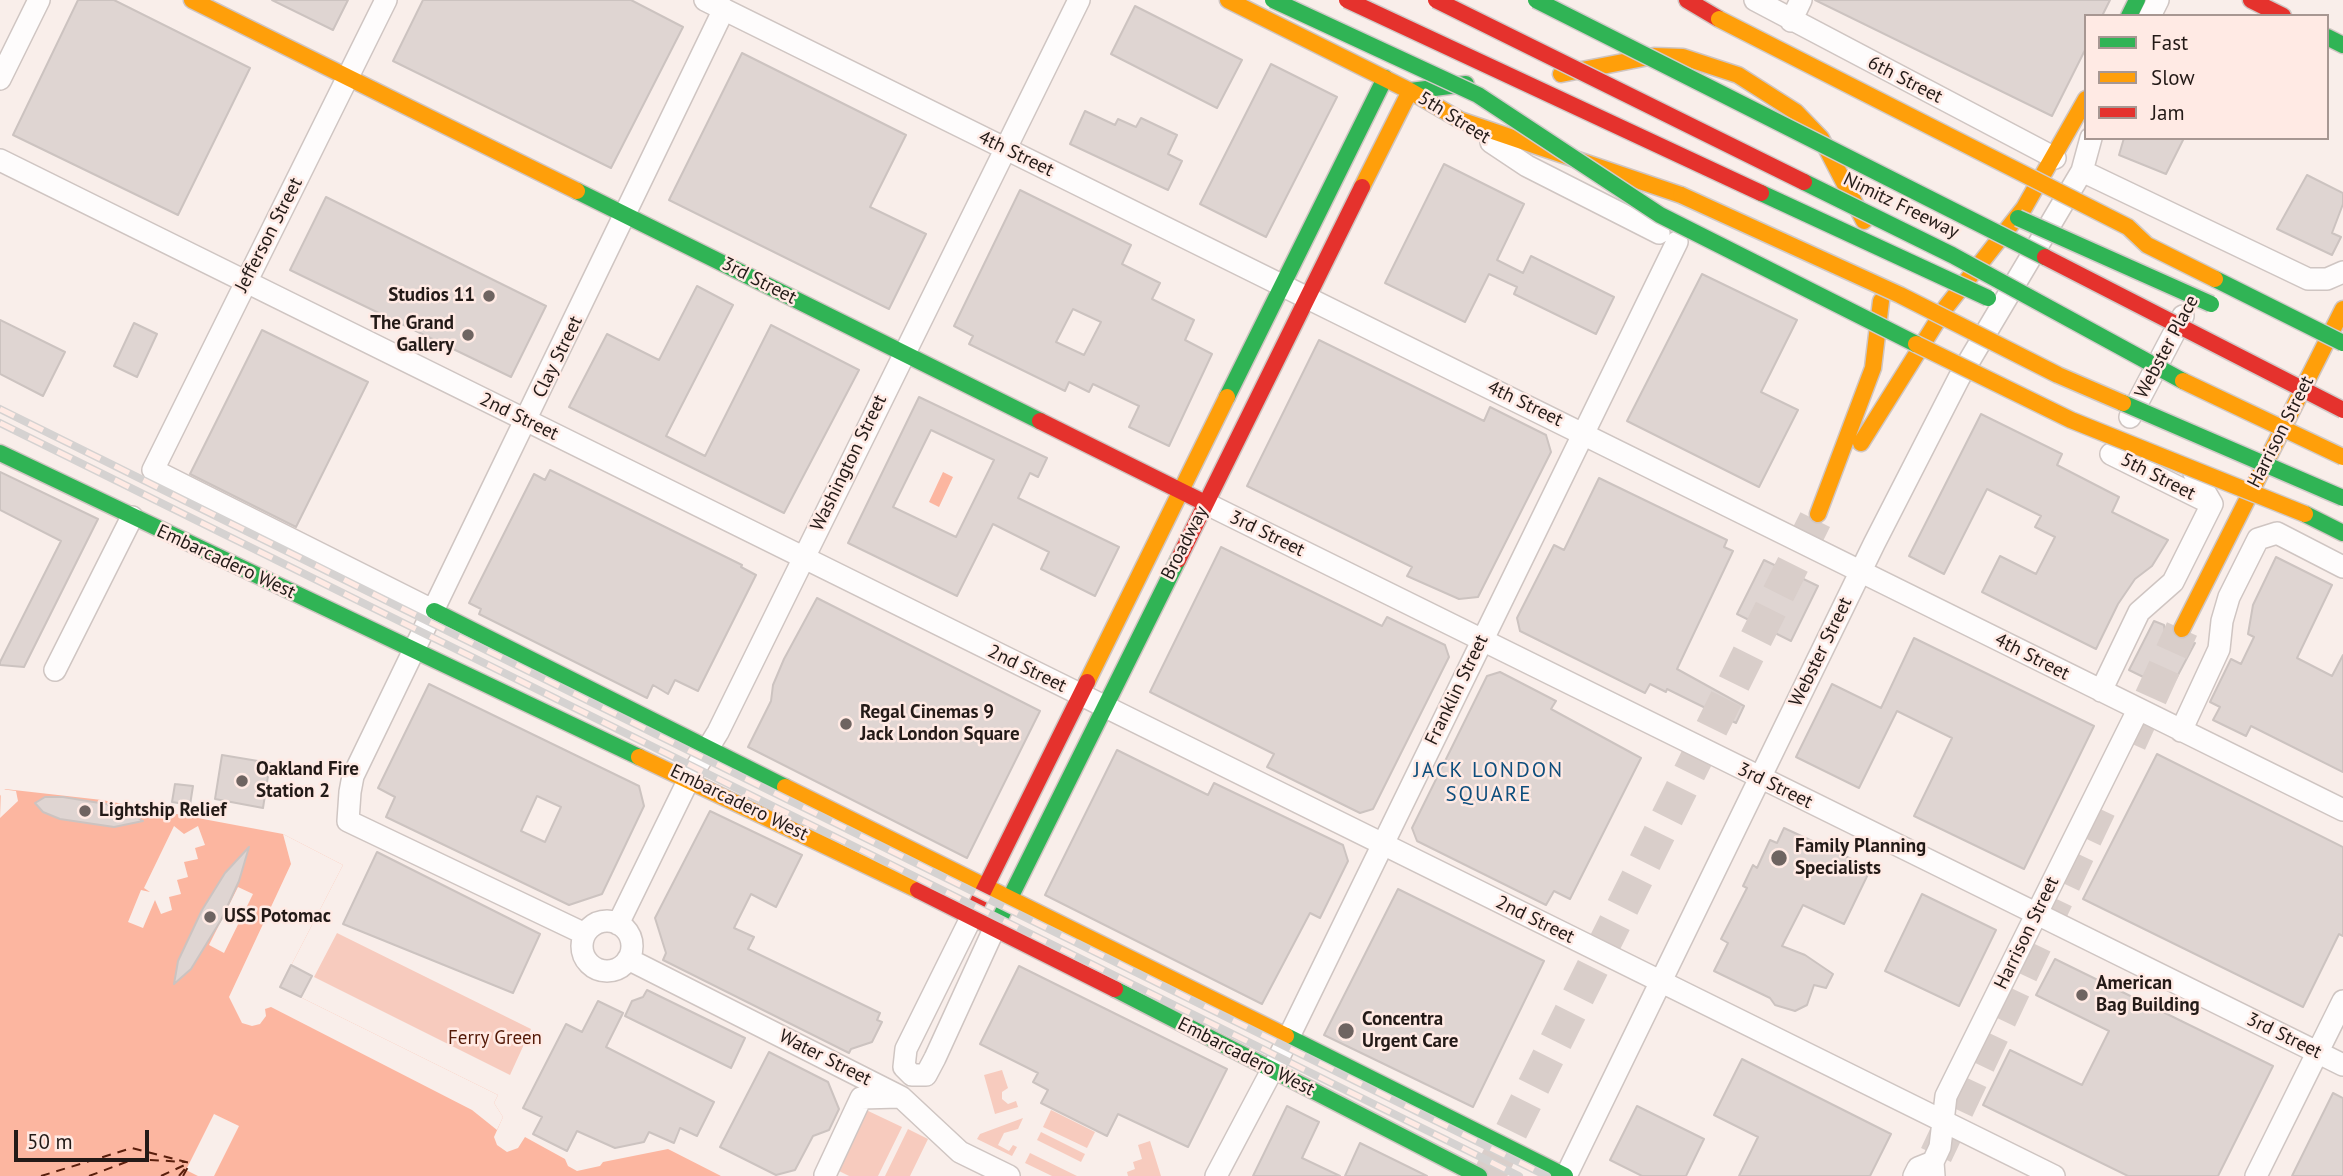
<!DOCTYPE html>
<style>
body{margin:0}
#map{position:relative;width:2343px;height:1176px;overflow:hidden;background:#f9eeea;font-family:"PT Sans",sans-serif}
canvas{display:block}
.legend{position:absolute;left:2084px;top:14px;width:245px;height:126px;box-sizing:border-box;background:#ffeae4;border:2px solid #a79792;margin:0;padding:9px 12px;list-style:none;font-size:21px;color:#231a17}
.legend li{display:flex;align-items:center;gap:14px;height:35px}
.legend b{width:35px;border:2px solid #a79792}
.scale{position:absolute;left:14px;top:1130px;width:135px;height:32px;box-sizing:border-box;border:4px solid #231a17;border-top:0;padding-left:9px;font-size:21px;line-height:24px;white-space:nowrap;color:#231a17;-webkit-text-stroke:5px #ffeae4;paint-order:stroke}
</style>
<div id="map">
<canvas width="2343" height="1176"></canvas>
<ul class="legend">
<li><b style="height:9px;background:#30b455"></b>Fast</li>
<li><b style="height:9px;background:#ff9f0a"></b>Slow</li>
<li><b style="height:9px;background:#e5322d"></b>Jam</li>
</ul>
<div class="scale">50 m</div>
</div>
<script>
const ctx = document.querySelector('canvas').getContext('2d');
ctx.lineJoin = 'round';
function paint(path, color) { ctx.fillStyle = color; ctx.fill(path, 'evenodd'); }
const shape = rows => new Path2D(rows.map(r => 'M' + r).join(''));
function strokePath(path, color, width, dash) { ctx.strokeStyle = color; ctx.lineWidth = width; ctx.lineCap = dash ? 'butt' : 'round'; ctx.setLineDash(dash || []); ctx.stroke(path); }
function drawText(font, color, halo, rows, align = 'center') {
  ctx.font = font + ' "PT Sans",sans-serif'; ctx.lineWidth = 5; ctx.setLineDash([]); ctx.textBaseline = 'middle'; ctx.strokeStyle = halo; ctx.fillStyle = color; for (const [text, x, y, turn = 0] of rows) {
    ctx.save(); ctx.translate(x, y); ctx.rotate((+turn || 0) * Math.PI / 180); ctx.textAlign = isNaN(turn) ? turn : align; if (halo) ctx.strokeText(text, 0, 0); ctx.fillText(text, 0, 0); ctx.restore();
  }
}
paint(shape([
 [337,933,531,1029,510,1075,314,977],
 [1002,1070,1008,1088,1002,1092,1002,1099,1008,1104,1016,1101,1018,1107,995,1114,984,1075],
 [864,1109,902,1127,878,1176,849,1176,835,1169],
 [1051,1110,1095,1132,1087,1148,1043,1127],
 [1023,1118,1018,1129,1004,1133,998,1145,1009,1151,1013,1145,1017,1147,1012,1156,977,1139,980,1134],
 [908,1129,928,1139,910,1176,885,1176],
 [1041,1132,1085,1154,1081,1162,1037,1140],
 [1150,1141,1161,1176,1128,1176,1127,1172,1135,1169,1133,1162,1142,1159,1138,1145],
 [1030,1153,1077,1176,1052,1176,1025,1163]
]), '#f7cbbe');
paint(shape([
 [943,472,953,477,939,507,929,502],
 [5,789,102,800,283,834,343,865,280,987,498,1095,494,1103,503,1117,494,1137,497,1145,507,1152,518,1148,525,1137,565,1159,568,1166,577,1171,600,1166,603,1162,668,1149,721,1176,0,1176,0,796]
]), '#fcb6a0');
paint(shape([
 [1,789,16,791,18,801,0,818],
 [174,826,184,834,198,826,205,845,195,848,198,859,184,862,188,877,177,880,181,894,169,897,172,910,161,914,155,900,143,928,128,922,141,890,150,892,144,888],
 [283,834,343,865,280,987,498,1095,494,1103,503,1117,497,1130,472,1110,271,1007,265,1009,266,1016,260,1024,252,1026,242,1023,229,997,291,864],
 [238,887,253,894,224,953,209,945],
 [214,1114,239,1126,214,1176,198,1176,186,1170]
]), '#f9eeea');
strokePath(shape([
 [41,1176,132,1148,190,1163],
 [89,1176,134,1159,185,1162],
 [161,1176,189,1163],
 [179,1176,189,1164],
 [183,1176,188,1167]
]), '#591e0c', 2, [9, 7]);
const building = shape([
 [78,0,114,0,250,68,178,215,13,135,78,0],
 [272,0,348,0,333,30,272,0],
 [423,0,631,0,683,27,611,168,393,61,423,0],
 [1815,0,2110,0,2102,16,2086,16,2086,48,2052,116,1815,0],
 [1135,6,1242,60,1217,108,1111,54,1135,6],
 [742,53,906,135,870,207,926,234,889,309,669,200,742,53],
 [1271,64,1337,97,1266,237,1200,204,1271,64],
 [1085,111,1115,125,1118,119,1136,127,1141,118,1177,135,1168,154,1182,161,1168,190,1070,144,1085,111],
 [2124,138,2184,138,2166,174,2119,155,2124,138],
 [1444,164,1524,204,1497,260,1523,273,1531,256,1614,297,1596,334,1514,294,1517,287,1489,274,1465,322,1385,283,1444,164],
 [2307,175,2343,193,2343,204,2332,233,2341,237,2332,255,2277,229,2307,175],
 [1020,190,1131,245,1122,264,1160,283,1152,299,1194,320,1185,340,1212,354,1169,446,1129,427,1139,406,1093,384,1089,392,1069,382,1065,391,969,344,973,336,954,326,1020,190],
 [1073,309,1101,322,1084,355,1056,342,1073,309],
 [326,197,546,306,511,377,290,270,326,197],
 [1702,274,1797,320,1761,392,1798,410,1759,487,1627,421,1702,274],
 [697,286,733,305,666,436,705,456,771,325,859,370,784,513,569,407,607,334,659,360,697,286],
 [0,320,65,352,43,396,0,374,0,320],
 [134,323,157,334,137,377,114,366,134,323],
 [262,330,368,382,296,527,190,474,262,330],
 [1319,340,1484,421,1490,407,1546,435,1551,452,1478,597,1459,599,1407,576,1412,567,1247,486,1319,340],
 [919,397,1047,458,1038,477,1030,473,1018,498,1119,547,1095,596,1041,569,1049,552,993,524,957,596,848,543,919,397],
 [931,430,994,460,956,537,893,507,931,430],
 [1981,414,2062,454,2057,465,2119,497,2112,512,2168,540,2152,566,2135,579,2118,604,2096,649,1982,592,2000,556,2036,574,2055,537,2035,527,2041,516,1987,489,1944,574,1909,556,1981,414],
 [550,470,742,565,741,567,756,575,698,691,675,680,668,694,653,685,647,698,479,614,481,609,469,603,534,474,545,480,550,470],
 [0,472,98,519,24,667,0,665,0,662,61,541,0,510,0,472],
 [1599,478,1727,540,1724,547,1733,551,1677,669,1744,706,1736,723,1667,689,1666,692,1650,684,1645,693,1520,631,1517,618,1554,545,1564,550,1599,478],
 [1221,547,1382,626,1387,617,1445,645,1449,657,1373,809,1360,813,1267,767,1274,754,1150,692,1221,547],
 [2276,557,2332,585,2297,658,2332,676,2343,655,2343,772,2251,726,2246,736,2213,720,2220,707,2210,702,2231,659,2241,664,2254,637,2248,634,2253,605,2276,557],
 [1764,560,1818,586,1791,641,1737,614,1764,560],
 [817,598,1040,711,967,858,748,747,771,701,773,685,784,659,817,598],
 [2154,621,2164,625,2166,639,2173,646,2184,648,2195,643,2170,690,2129,670,2154,621],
 [1914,638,2094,726,2024,869,1914,816,1952,738,1897,711,1859,788,1796,757,1832,684,1881,708,1914,638],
 [1500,672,1556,701,1551,709,1641,758,1570,899,1554,891,1546,905,1417,841,1412,828,1487,676,1500,672],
 [429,684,639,786,644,806,602,894,569,905,386,817,395,797,378,788,429,684],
 [537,796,561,807,545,842,521,831,537,796],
 [1117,750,1208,795,1214,783,1343,845,1348,861,1320,918,1310,913,1262,1004,1045,895,1117,750],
 [2157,754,2343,847,2343,936,2339,934,2303,1007,2083,899,2157,754],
 [222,755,270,763,263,808,215,799,222,755],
 [175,784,193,786,190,805,172,802,175,784],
 [45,797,63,797,118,806,143,821,114,827,60,819,43,812,35,803,45,797],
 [710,811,802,855,776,907,751,894,734,928,754,937,748,949,880,1013,877,1020,882,1022,872,1042,851,1049,849,1053,663,960,666,953,655,918,710,811],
 [1784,828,1871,868,1844,924,1803,905,1782,946,1805,955,1833,974,1826,988,1814,985,1807,1005,1795,1011,1775,1005,1770,998,1714,971,1728,943,1721,939,1747,888,1743,886,1753,865,1757,868,1770,840,1777,843,1784,828],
 [249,847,239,881,221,920,191,969,174,984,178,961,202,910,225,873,249,847],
 [377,852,540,934,513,993,343,924,377,852],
 [1398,889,1544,961,1473,1107,1324,1035,1398,889],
 [1922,894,1996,930,1959,1006,1885,971,1922,894],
 [2055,959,2273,1066,2218,1176,2128,1176,1983,1105,2010,1050,2082,1085,2109,1031,2036,995,2055,959],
 [291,965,312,976,301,997,280,987,291,965],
 [1019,966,1227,1069,1188,1147,1118,1114,1107,1136,1041,1103,1048,1090,1033,1082,1038,1073,980,1044,1019,966],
 [647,990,745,1038,731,1068,625,1016,632,1001,643,997,647,990],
 [598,1001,623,1013,606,1047,714,1102,697,1136,680,1128,674,1143,649,1132,644,1142,615,1148,577,1131,567,1151,533,1134,542,1117,523,1108,566,1024,582,1032,598,1001],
 [769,1052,828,1082,839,1109,829,1130,813,1136,795,1170,776,1175,720,1147,769,1052],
 [1742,1059,1891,1134,1870,1176,1739,1176,1758,1137,1714,1115,1742,1059],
 [2333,1093,2343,1098,2343,1176,2292,1176,2333,1093],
 [1287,1106,1319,1122,1302,1158,1340,1176,1253,1176,1287,1106],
 [1637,1106,1704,1139,1686,1176,1642,1176,1610,1160,1637,1106],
 [1360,1143,1427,1176,1345,1176,1360,1143]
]);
paint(building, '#dfd5d2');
strokePath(building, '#ccc3c0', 2);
strokePath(shape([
 [2130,743,2182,629],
 [1936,1155,2100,808],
 [1489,1176,1818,514]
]), '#d9ceca', 33, [33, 17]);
const street = shape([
 [386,0,153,470,434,611],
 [705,0,2343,810],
 [1755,0,2055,158],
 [2150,16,2158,0],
 [1791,21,1801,0],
 [0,79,39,0],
 [1491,142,1527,166,1659,233],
 [0,160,2054,1176],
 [2082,171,2308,279,2327,279,2343,272],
 [2130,417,2183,316],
 [2111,454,2212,504],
 [2194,473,2212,504],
 [1205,503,2343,1065],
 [55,670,132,517],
 [2101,691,2139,612,2173,582,2212,504],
 [2181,731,2219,649,2222,621,2229,597,2258,539,2277,533,2343,567],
 [972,916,906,1049,904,1067,912,1075,926,1075,935,1058,995,927],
 '582 946a25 25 0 1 1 50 0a25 25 0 1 1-50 0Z',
 [618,924,689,779,718,732,1079,0],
 [585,934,348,821,350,792,353,776,724,9],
 [628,959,901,1097,960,1152,1009,1176],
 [825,1175,861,1098,899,1097],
 [1216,1176,1279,1057,1677,242],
 [1566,1176,1874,544,1959,378,2082,171,2091,138],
 [1914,1176,1918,1168,1933,1162],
 [1934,1176,1933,1162,1940,1147,1946,1096,2138,710],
 [2256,1176,2343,1001]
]);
const fast = shape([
 [2129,16,2137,0],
 [2327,37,2343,45],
 [1410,91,1466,84],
 [577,191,1040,421],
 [1227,397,1385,78],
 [0,453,639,757],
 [2305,514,2343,533],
 [434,611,785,787],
 [1001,916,1178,560],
 [1115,989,1479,1176],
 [1286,1036,1565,1176]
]);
const slow = shape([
 [192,0,577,191],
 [1228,0,1410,91],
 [1561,74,1654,56,1683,57,1738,75,1796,112,1821,138,1864,221],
 [1460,120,1681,195],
 [1362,187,1410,91,1460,120],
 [1861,443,1946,307,2024,208,2086,99],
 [1818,514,1873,368,1881,301],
 [2182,629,2343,309],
 [1087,682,1227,397],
 [639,757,918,890],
 [785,787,1286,1036]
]);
const jam = shape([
 [1687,0,1719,19],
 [2251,0,2283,16],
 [1040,421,1205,503],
 [1178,560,1362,187],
 [918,890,1115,989],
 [976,906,1087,682]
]);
strokePath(street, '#cfc5c2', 24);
strokePath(fast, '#cfc5c2', 19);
strokePath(slow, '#cfc5c2', 19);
strokePath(jam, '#cfc5c2', 19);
strokePath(street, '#fefcfc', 21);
strokePath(fast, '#30b455', 16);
strokePath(slow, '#ff9f0a', 16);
strokePath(jam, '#e5322d', 16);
const rail = shape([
 [0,409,1547,1176],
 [0,423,1519,1176]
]);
strokePath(rail, '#d5d2d1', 8);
strokePath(rail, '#ffeae4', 5, [16]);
const fastBridge = shape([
 [1273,0,1478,95,1660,215,1916,344],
 [1536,0,2045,257],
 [1804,182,1952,255,2183,381],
 [1761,193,1988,298],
 [2018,218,2211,304],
 [2215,279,2343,343],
 [2123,403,2343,498]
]);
const slowBridge = shape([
 [1719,19,2128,227,2147,245,2215,279],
 [1681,195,1900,295,2058,375,2123,403],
 [1916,344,2071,420,2305,514],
 [2183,381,2343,457]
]);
const jamBridge = shape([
 [1347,0,1761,193],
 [1436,0,1804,182],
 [2045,257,2343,410]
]);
strokePath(fastBridge, '#d1cbc9', 19, []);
strokePath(slowBridge, '#d1cbc9', 19, []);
strokePath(jamBridge, '#d1cbc9', 19, []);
strokePath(fastBridge, '#30b455', 16);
strokePath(slowBridge, '#ff9f0a', 16);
strokePath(jamBridge, '#e5322d', 16);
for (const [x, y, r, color] of [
 [489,296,7,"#6e6461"],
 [468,335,7,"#6e6461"],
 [846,724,7,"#6e6461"],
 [242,781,7,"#6e6461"],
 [85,811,7,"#6e6461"],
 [1779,858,9,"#6e6461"],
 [210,917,7,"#6e6461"],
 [2082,995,7,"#6e6461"],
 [1346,1031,9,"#6e6461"]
]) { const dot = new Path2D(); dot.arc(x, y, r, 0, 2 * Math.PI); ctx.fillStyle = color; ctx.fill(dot); strokePath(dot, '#ffeae4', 2.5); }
drawText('19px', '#231a17', '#ffeae4', [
 ["6th Street",1905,80,27],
 ["5th Street",1454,118,32],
 ["4th Street",1016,154,26],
 ["Nimitz Freeway",1901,206,26],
 ["Jefferson Street",269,235,-63],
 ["3rd Street",759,281,27],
 ["Webster Place",2167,347,-62],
 ["Clay Street",558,357,-64],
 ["4th Street",1525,404,26],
 ["2nd Street",519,417,26],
 ["Harrison Street",2281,432,-63],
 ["Washington Street",849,463,-64],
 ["5th Street",2158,477,27],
 ["3rd Street",1267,534,26],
 ["Broadway",1185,543,-63],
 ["Embarcadero West",226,562,25],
 ["Webster Street",1821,652,-64],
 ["4th Street",2032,657,27],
 ["2nd Street",1027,669,26],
 ["Franklin Street",1457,690,-64],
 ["3rd Street",1775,786,26],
 ["Embarcadero West",739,803,26],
 ["2nd Street",1535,920,26],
 ["Harrison Street",2027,933,-64],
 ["3rd Street",2284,1036,26],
 ["Embarcadero West",1246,1057,27],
 ["Water Street",825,1058,27]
]);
drawText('bold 19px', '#231a17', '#ffeae4', [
 ["Studios 11",475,296,"right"],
 ["The Grand",454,324,"right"],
 ["Gallery",454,346,"right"],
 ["Regal Cinemas 9",860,713],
 ["Jack London Square",860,735],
 ["Oakland Fire",256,770],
 ["Station 2",256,792],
 ["Lightship Relief",99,811],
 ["Family Planning",1795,847],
 ["Specialists",1795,869],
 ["USS Potomac",224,917],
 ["American",2096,984],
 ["Bag Building",2096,1006],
 ["Concentra",1362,1020],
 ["Urgent Care",1362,1042]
], 'left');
drawText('19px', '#551a08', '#ffeae4', [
 ["Ferry Green",495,1039]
]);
ctx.letterSpacing = '2px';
drawText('21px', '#0e4e7d', '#ffeae4', [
 ["JACK LONDON",1489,771],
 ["SQUARE",1489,795]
]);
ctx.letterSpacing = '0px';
</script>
